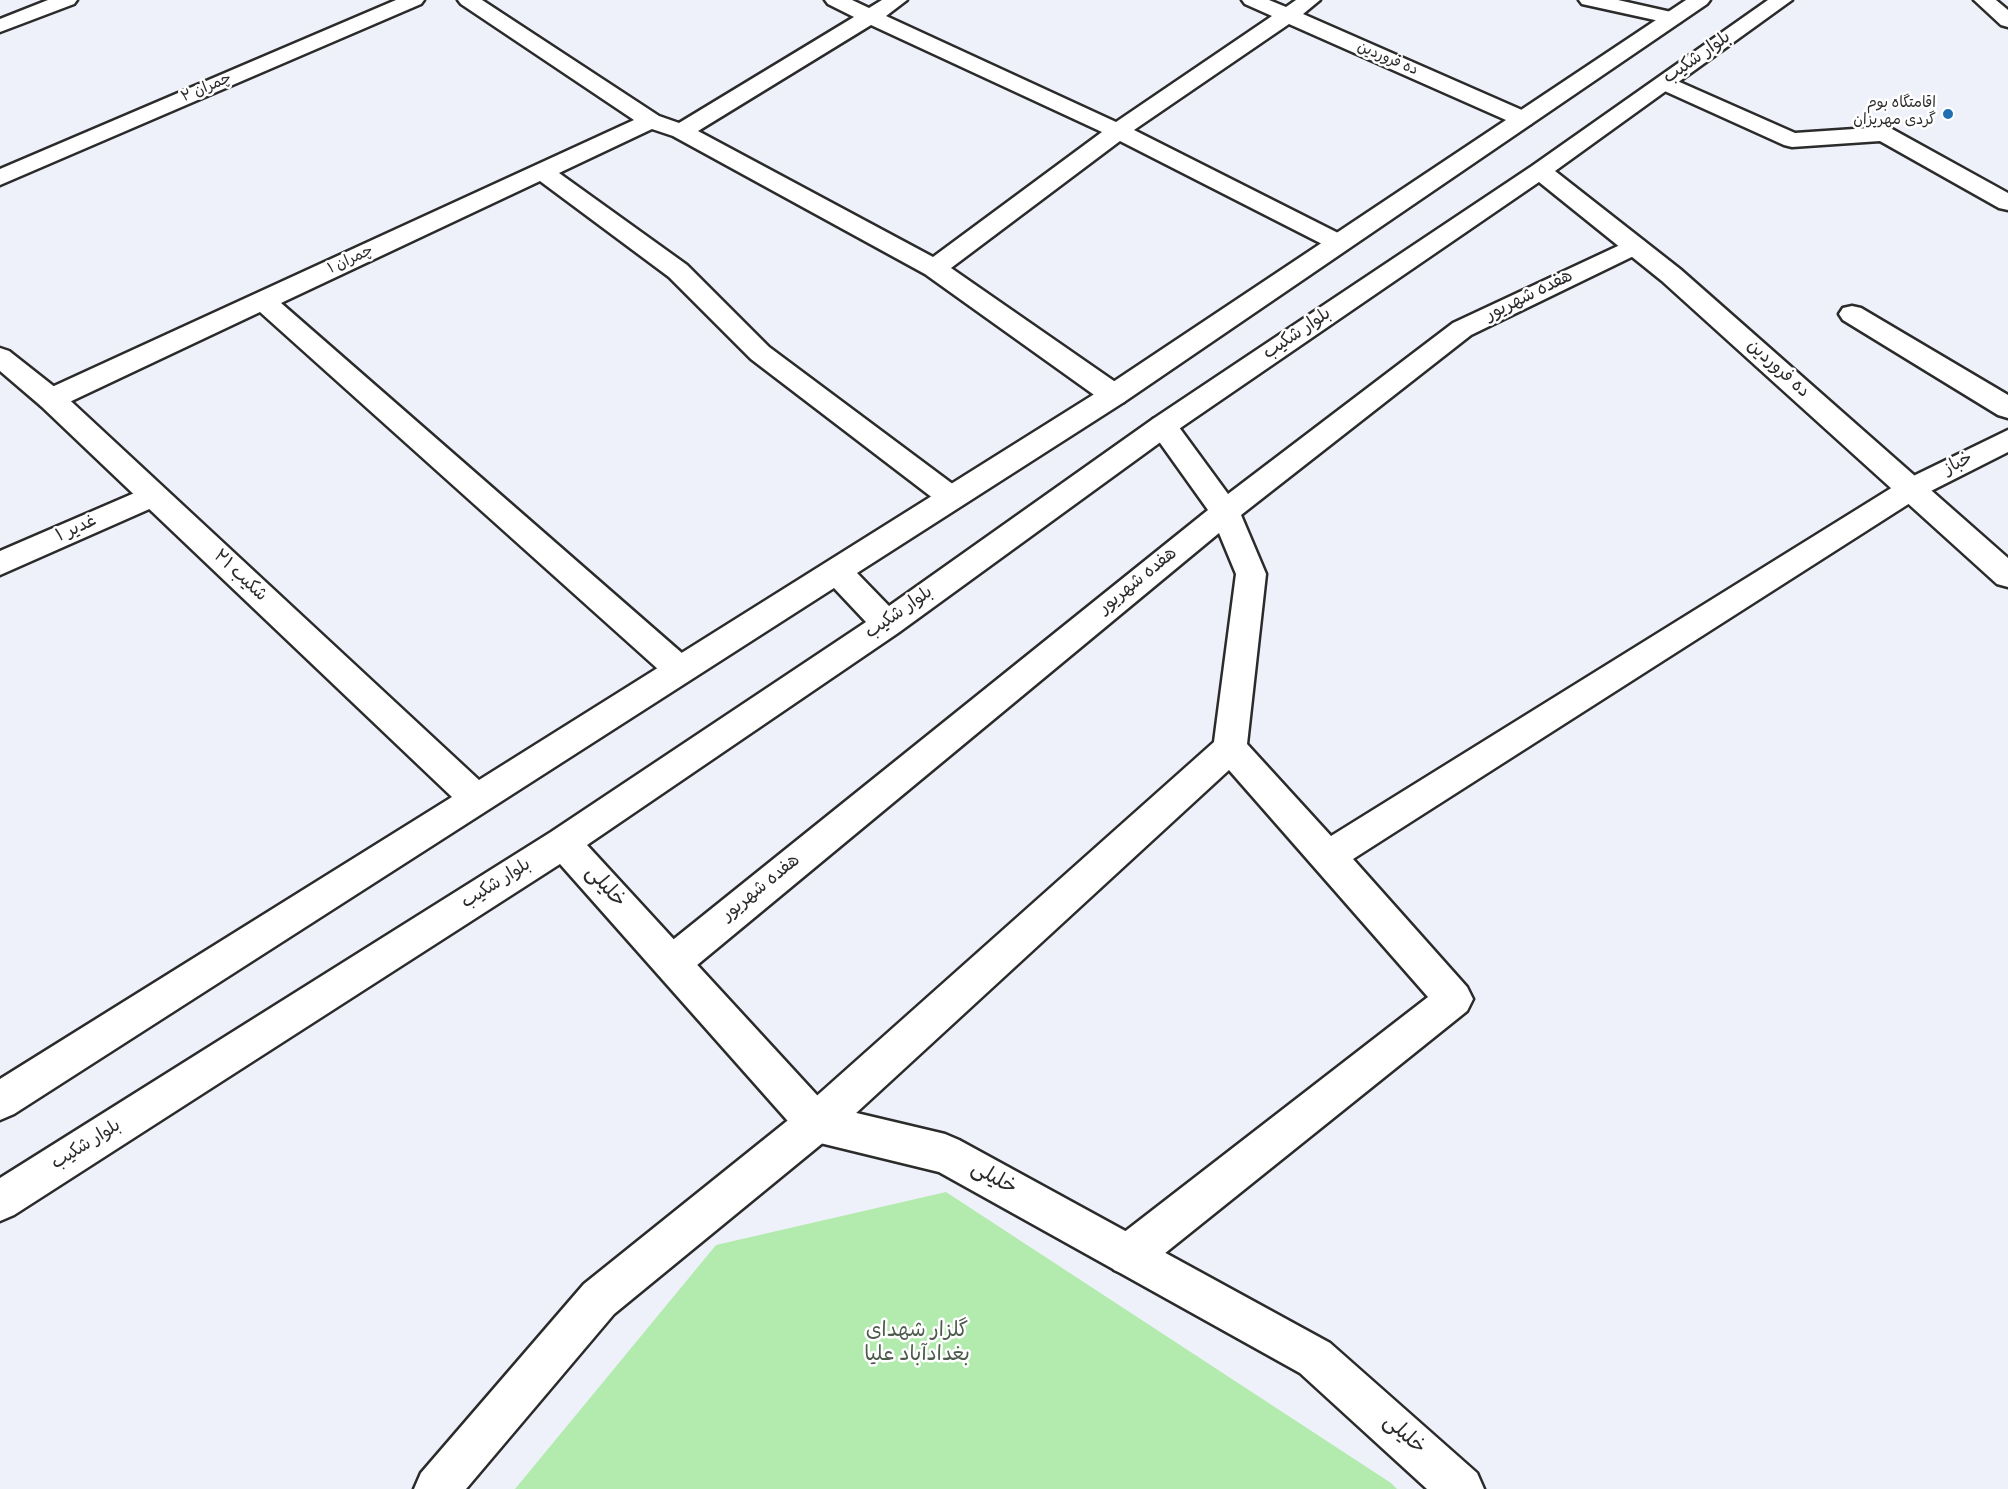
<!DOCTYPE html>
<meta charset="utf-8">
<style>
body{margin:0}
canvas{display:block;background:#eef1fa}
</style>
<canvas width="2008" height="1489"></canvas>
<script>
const ctx = document.querySelector('canvas').getContext('2d');
ctx.lineJoin = 'round';
function paint(path, color) { ctx.fillStyle = color; ctx.fill(path, 'evenodd'); }
const shape = rows => new Path2D(rows.map(r => 'M' + r).join(''));
function strokePath(path, color, width, dash) { ctx.strokeStyle = color; ctx.lineWidth = width; ctx.lineCap = dash ? 'butt' : 'round'; ctx.setLineDash(dash || []); ctx.stroke(path); }
function drawText(font, color, halo, rows, align = 'center') {
  ctx.font = font + ' "Gochi Hand","Playpen Sans Arabic",sans-serif'; ctx.lineWidth = 5; ctx.setLineDash([]); ctx.textBaseline = 'middle'; ctx.strokeStyle = halo; ctx.fillStyle = color; for (const [text, x, y, turn = 0] of rows) {
    ctx.save(); ctx.translate(x, y); ctx.rotate((+turn || 0) * Math.PI / 180); ctx.textAlign = isNaN(turn) ? turn : align; if (halo) ctx.strokeText(text, 0, 0); ctx.fillText(text, 0, 0); ctx.restore();
  }
}
paint(shape([
 [946,1192,1391,1483,1397,1489,515,1489,716,1245]
]), '#b3ebae');
const minor = shape([
 [48,0,77,0,74,4,0,32,0,19,48,0],
 [396,0,424,0,421,4,0,185,0,169,396,0],
 [458,0,482,0,659,116,679,123,854,17,828,4,825,0,852,0,869,8,882,0,907,0,886,16,1116,122,1272,16,1245,4,1242,0,1269,0,1286,7,1296,0,1320,0,1303,14,1531,114,1534,119,1531,124,1523,126,1515,124,1289,24,1134,130,1348,238,1351,243,1348,248,1339,251,1330,248,1120,141,951,268,1124,388,1128,395,1124,402,1114,404,1104,402,925,274,673,136,652,129,559,173,687,265,769,347,962,491,966,498,962,505,952,509,942,505,751,359,669,277,540,181,281,303,691,661,696,670,691,679,680,683,669,679,260,312,61,406,51,408,41,406,37,399,41,392,634,120,461,4,458,0],
 [871,25,1102,132,933,257,698,131,871,25],
 [1579,0,1618,0,1680,14,1684,18,1680,22,1673,24,1582,4,1579,0],
 [1974,0,1996,0,2008,10,2008,27,2001,25,1974,0],
 [1666,76,1795,133,1884,127,1892,129,2008,193,2008,210,1999,208,1880,141,1792,147,1784,145,1658,88,1655,83,1658,78,1666,76],
 [1635,238,1644,241,1647,246,1644,251,1471,335,1241,515,1266,574,1247,744,1331,836,1901,482,2008,430,2008,452,1921,496,1353,859,1467,987,1473,999,1467,1011,1144,1270,1129,1276,1114,1270,1108,1255,1114,1240,1428,997,1229,770,830,1137,614,1314,466,1489,414,1489,421,1473,584,1284,802,1109,1214,742,1236,574,1219,533,685,975,672,980,659,975,654,963,659,951,1208,510,1153,433,1149,426,1153,419,1163,416,1173,419,1228,494,1453,323,1635,238],
 [1852,306,1861,308,2008,395,2008,418,1998,415,1843,320,1839,314,1843,308,1852,306],
 [153,485,163,489,167,496,163,503,0,575,0,551,153,485]
]);
const tertiary = shape([
 [1686,0,1710,0,1707,4,1124,402,857,573,889,606,1153,419,1532,166,1768,0,1792,0,1555,171,1680,269,2008,558,2008,587,1997,584,1662,281,1539,182,1173,433,898,633,587,845,827,1106,945,1134,959,1140,1330,1343,1477,1473,1484,1489,1427,1489,1300,1373,939,1172,816,1142,802,1137,560,864,14,1215,0,1221,0,1178,551,832,866,622,834,588,14,1114,0,1120,0,1079,452,797,41,406,0,371,0,348,9,351,61,392,479,780,1104,388,1686,0]
]);
strokePath(minor, '#2b2b2b', 5);
strokePath(tertiary, '#2b2b2b', 5);
paint(minor, '#fff');
paint(tertiary, '#fff');
for (const [x, y, r, color] of [
 [1948,114,6,"#1f6fb2"]
]) { const dot = new Path2D(); dot.arc(x, y, r, 0, 2 * Math.PI); ctx.fillStyle = color; ctx.fill(dot); strokePath(dot, '#fff', 2); }
drawText('15px', '#2b2b2b', '#fff', [
 ["ده فروردین",1387,60,23],
 ["چمران ۲",207,89,-23],
 ["چمران ۱",351,261,-25]
]);
drawText('15px', '#2b2b2b', '#fff', [
 ["اقامتگاه بوم",1936,105],
 ["گردی مهریزان",1936,122]
], 'right');
drawText('18px', '#2b2b2b', '#fff', [
 ["بلوار شکیب",1698,59,-35],
 ["هفده شهریور",1530,297,-26],
 ["بلوار شکیب",1298,335,-34],
 ["ده فروردین",1777,370,42],
 ["خباز",1959,465,-27],
 ["غدیر ۱",77,530,-24],
 ["شکیب ۲۱",239,577,43],
 ["هفده شهریور",1139,582,-39],
 ["بلوار شکیب",900,614,-35],
 ["بلوار شکیب",497,885,-32],
 ["هفده شهریور",762,889,-39],
 ["بلوار شکیب",87,1146,-32]
]);
drawText('21px', '#2b2b2b', '#fff', [
 ["خلیلی",604,888,48],
 ["خلیلی",993,1180,29],
 ["خلیلی",1403,1436,42]
]);
drawText('21px', '#4d5b4c', '#fff', [
 ["گلزار شهدای",917,1333],
 ["بغدادآباد علیا",917,1357]
]);
</script>
